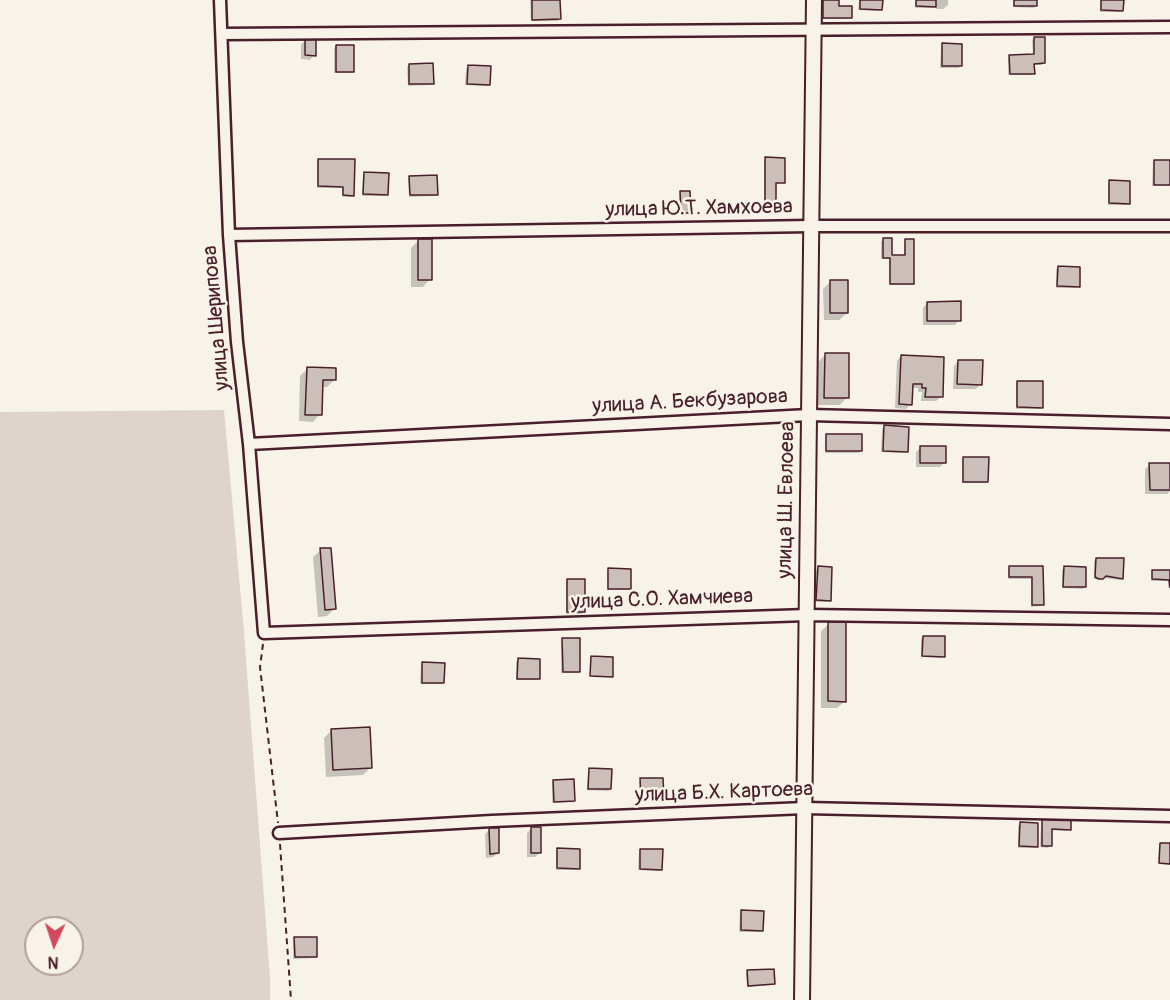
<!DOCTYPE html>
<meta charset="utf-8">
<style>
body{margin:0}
#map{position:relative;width:1170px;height:1000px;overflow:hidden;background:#f7f3e8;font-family:Pangolin,sans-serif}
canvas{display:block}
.north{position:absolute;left:24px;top:916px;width:60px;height:60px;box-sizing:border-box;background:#f7f3e8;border:2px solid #b29e9c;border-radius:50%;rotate:183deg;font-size:16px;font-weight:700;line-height:24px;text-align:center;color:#4a1f2b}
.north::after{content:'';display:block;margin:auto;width:21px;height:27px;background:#d1495b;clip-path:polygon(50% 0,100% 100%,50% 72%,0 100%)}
</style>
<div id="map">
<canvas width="1170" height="1000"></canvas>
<div class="north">N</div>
</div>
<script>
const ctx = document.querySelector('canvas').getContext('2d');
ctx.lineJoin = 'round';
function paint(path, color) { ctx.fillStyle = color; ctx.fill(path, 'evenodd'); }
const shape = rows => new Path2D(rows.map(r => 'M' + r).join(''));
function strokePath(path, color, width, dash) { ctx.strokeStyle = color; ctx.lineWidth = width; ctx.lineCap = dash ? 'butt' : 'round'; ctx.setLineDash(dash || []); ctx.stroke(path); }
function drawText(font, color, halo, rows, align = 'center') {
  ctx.font = font + ' Pangolin,sans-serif'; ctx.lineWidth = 5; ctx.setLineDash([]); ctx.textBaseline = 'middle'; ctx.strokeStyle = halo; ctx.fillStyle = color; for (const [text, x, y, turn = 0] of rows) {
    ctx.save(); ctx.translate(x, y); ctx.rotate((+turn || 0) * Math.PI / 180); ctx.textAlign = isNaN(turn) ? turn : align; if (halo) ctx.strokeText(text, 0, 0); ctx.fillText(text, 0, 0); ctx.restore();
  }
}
paint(shape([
 [224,410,244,632,270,978,270,1000,0,1000,0,412],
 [36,928,72,928,72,964,36,964]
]), '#ded4cc');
paint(shape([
 [530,0,559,0,559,19,558,21,531,21],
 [822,0,838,0,837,8,850,17,848,19,821,19],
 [859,0,881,0,881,9,879,11,858,10],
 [915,0,948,0,948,5,943,9,936,9,936,5,933,8,915,8],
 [1013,0,1036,0,1035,6,1034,8,1013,7],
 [1100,0,1122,0,1122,10,1120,12,1100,12],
 [1034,38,1043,63,1042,65,1033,65,1033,73,1031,75,1008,75,1008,58,1010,56,1033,56,1032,40],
 [305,40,314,55,310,60,301,59,301,45],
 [943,45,960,66,959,68,940,68,941,47],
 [336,46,352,72,350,73,334,73,334,48],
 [409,65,432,83,430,85,408,86,407,67],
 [468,67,488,84,487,86,465,85,466,69],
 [766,159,783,182,775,184,775,206,773,208,764,208,764,161],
 [319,160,353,195,351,197,342,197,342,188,317,188,317,162],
 [1155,161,1170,161,1170,186,1152,186,1153,163],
 [365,174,387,194,385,196,362,196,363,176],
 [410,177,436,194,434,196,409,197,408,179],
 [1110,182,1128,203,1126,205,1108,205,1108,184],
 [681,192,690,212,688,214,680,215,679,194],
 [419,240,430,279,423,287,411,287,411,248],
 [883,240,890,257,904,257,904,243,906,241,913,283,911,285,889,285,889,259,881,259,881,242],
 [1058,268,1078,286,1076,288,1056,288,1056,269],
 [831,281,847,313,839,320,824,320,823,289],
 [927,303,959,320,955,325,923,325,923,308],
 [825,355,847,397,840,405,817,405,818,362],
 [901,356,941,397,936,401,921,401,922,392,918,392,918,388,911,388,911,404,906,409,895,408,897,361],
 [958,361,981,384,976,389,953,389,954,366],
 [307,369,334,380,327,387,321,387,320,414,313,422,299,421,300,376],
 [1018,382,1042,407,1040,409,1016,409,1016,384],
 [884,427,906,451,904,453,881,452,882,429],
 [827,436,861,451,859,453,825,453,825,438],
 [921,447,945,462,940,467,916,467,916,452],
 [964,458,987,482,985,483,962,483,962,460],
 [1170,464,1170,491,1167,494,1145,494,1145,469,1150,465],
 [321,550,334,609,327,616,318,617,313,557],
 [1096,559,1122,578,1120,580,1102,578,1100,580,1094,579,1094,561],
 [818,568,829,600,827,602,815,602,816,570],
 [1010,568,1042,568,1042,604,1040,606,1031,607,1031,579,1008,579,1008,570],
 [1064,568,1084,587,1083,589,1062,588,1062,570],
 [609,570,629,589,627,590,607,590,607,572],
 [1153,571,1170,571,1170,588,1168,588,1168,581,1151,581],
 [568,580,584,612,582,614,566,614,566,582],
 [829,624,845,701,837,708,821,708,821,631],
 [923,637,943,656,941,658,921,657,921,639],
 [563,640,579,671,577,673,561,673,561,642],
 [518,660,539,678,537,680,516,680,516,662],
 [423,664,443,682,441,684,420,684,421,666],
 [332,730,370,768,363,775,326,777,324,738],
 [590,770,610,789,608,791,587,790,588,772],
 [641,780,662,797,660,799,640,800,639,782],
 [553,781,574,800,572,802,552,803,552,783],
 [1043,821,1069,829,1067,831,1050,830,1050,846,1048,848,1040,847,1041,823],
 [1020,824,1037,846,1035,848,1018,848,1018,826],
 [532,828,540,852,535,857,527,857,527,833],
 [489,830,498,853,493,857,486,858,485,834],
 [1161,844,1170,845,1170,865,1158,864,1159,846],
 [558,850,578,868,576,870,556,870,556,851],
 [641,850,661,869,659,871,638,870,639,852],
 [742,912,762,930,760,932,739,932,740,913],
 [295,939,316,956,314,958,293,959,293,940],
 [748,972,773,983,771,985,747,987,746,974]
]), '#0003');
const building = shape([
 [532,0,560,0,561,19,532,20,532,0],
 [823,0,839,0,839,6,852,6,852,18,823,18,823,0],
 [860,0,883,0,882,10,860,9,860,0],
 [916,0,936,0,936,7,916,6,916,0],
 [1014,0,1037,0,1037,6,1014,6,1014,0],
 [1101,0,1124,0,1123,11,1101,10,1101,0],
 [1034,37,1045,37,1045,63,1034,64,1035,74,1010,74,1009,55,1034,54,1034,37],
 [305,39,316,39,316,56,305,55,305,39],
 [942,43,962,44,962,66,942,66,942,43],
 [336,45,354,45,354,72,336,72,336,45],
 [433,63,434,84,409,84,409,64,433,63],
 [468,65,491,66,490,85,467,84,468,65],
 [765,157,785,158,785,183,776,183,776,206,765,206,765,157],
 [318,159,355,159,354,196,343,195,343,187,318,186,318,159],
 [1154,160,1170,160,1170,185,1154,185,1154,160],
 [364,172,389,173,388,195,363,194,364,172],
 [437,175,438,195,410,195,409,176,437,175],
 [1109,180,1130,181,1130,204,1109,203,1109,180],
 [680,191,690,191,691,213,681,213,680,191],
 [883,238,892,238,892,255,905,255,905,239,914,239,914,284,890,284,890,258,883,258,883,238],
 [418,239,432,239,432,280,418,280,418,239],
 [1058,266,1080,267,1080,287,1057,286,1058,266],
 [830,280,848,280,848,313,830,313,830,280],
 [961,301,961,321,927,321,927,302,961,301],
 [825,353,849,353,849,398,824,398,825,353],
 [901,355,944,357,943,397,925,397,926,388,922,388,922,384,913,384,912,405,899,404,901,355],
 [958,360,983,360,982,385,957,384,958,360],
 [307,367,336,368,336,380,323,380,322,415,305,415,307,367],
 [1017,381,1043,381,1043,408,1017,407,1017,381],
 [884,425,909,427,908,452,883,451,884,425],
 [826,434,862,434,862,451,826,451,826,434],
 [920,446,946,446,946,463,920,463,920,446],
 [963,457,989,457,988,482,963,482,963,457],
 [1149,463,1170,463,1170,490,1150,490,1149,463],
 [320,548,331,548,336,609,325,610,320,548],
 [1096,558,1124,558,1123,579,1106,576,1103,579,1099,579,1095,577,1096,558],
 [818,566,832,567,831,601,816,600,818,566],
 [1009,566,1043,566,1044,605,1032,605,1032,577,1009,577,1009,566],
 [1064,566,1086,567,1086,587,1063,587,1064,566],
 [608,568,631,569,631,589,608,589,608,568],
 [1152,570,1170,570,1170,587,1169,580,1152,579,1152,570],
 [567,579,585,579,585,612,567,612,567,579],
 [828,622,846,622,846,702,828,701,828,622],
 [923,636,945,636,945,657,922,656,923,636],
 [562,638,580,638,580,672,563,672,562,638],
 [591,656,613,657,613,677,590,676,591,656],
 [518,658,540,659,540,679,517,679,518,658],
 [422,662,445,663,444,683,422,683,422,662],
 [370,727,372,768,333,770,331,729,370,727],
 [589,768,612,769,611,789,588,789,589,768],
 [640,778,663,778,664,798,641,798,640,778],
 [574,779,575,801,554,802,553,780,574,779],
 [1042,819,1071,820,1071,830,1052,829,1052,846,1042,846,1042,819],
 [1020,822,1038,823,1038,847,1019,846,1020,822],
 [531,827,541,827,541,853,531,853,531,827],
 [489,828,499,828,499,853,490,854,489,828],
 [1160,843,1170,843,1170,864,1159,863,1160,843],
 [557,848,580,849,580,869,557,868,557,848],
 [640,849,663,849,662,870,640,869,640,849],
 [741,910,764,911,763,931,741,930,741,910],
 [294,937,317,937,317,957,295,957,294,937],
 [774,969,775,984,748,986,747,970,774,969]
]);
paint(building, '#ccbfb9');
strokePath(building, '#4a1f2b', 1.5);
const minor = shape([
 [220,0,229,235,237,342,249,444,264,633,807,615,1170,620],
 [222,34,1170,27],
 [229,235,811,226,1170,226],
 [249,444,809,415,1170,424],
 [279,833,492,821,805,808,1170,816]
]);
const tertiary = shape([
 [802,1000,814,0]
]);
strokePath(minor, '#4a1f2b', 15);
strokePath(tertiary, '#4a1f2b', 18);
strokePath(shape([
 [263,644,260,667,278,823],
 [280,844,291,1000]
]), '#4a1f2b', 2, [6, 4.5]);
strokePath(minor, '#f7f3e8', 10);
strokePath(tertiary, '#f7f3e8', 14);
drawText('21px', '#4a1f2b', '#f7f3e8', [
 ["улица Ю.Т. Хамхоева",699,209,-1],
 ["улица Шерипова",217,318,-95],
 ["улица А. Бекбузарова",690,402,-3],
 ["улица Ш. Евлоева",787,500,-89],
 ["улица С.О. Хамчиева",662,600,-2],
 ["улица Б.Х. Картоева",724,793,-2]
]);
</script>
